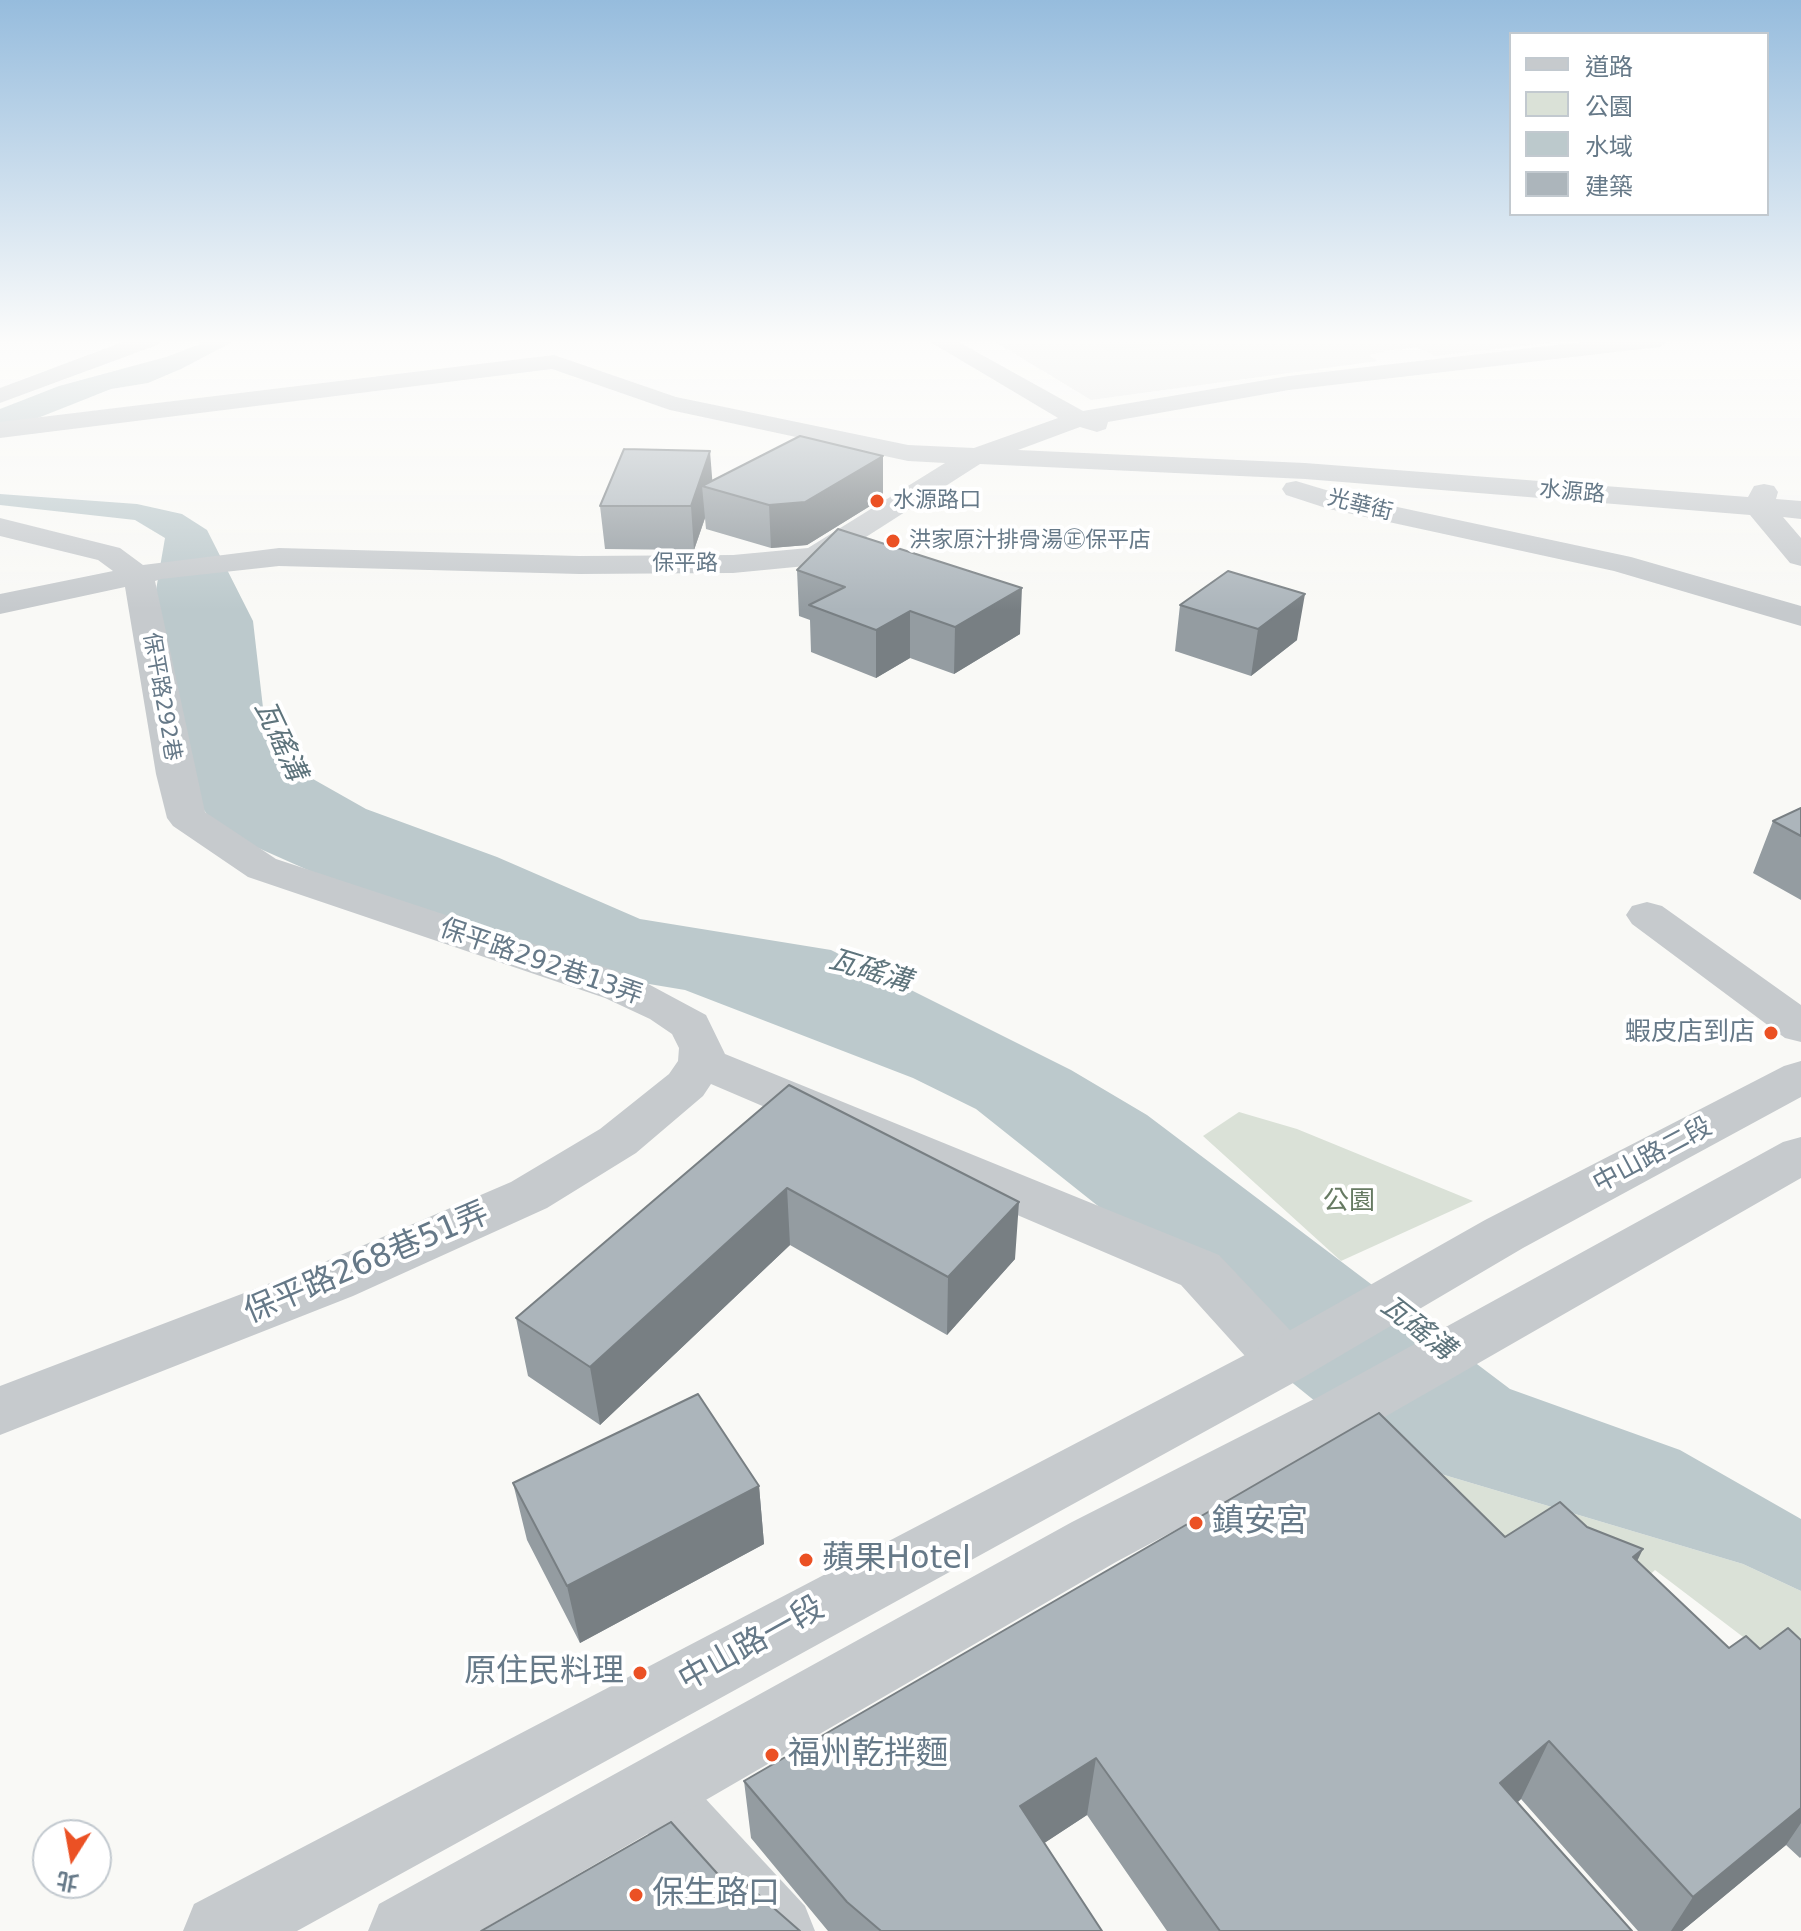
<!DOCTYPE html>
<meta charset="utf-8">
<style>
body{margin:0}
#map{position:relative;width:1801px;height:1931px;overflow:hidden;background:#f9f9f6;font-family:"DejaVu Sans","Noto Sans TC",sans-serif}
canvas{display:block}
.legend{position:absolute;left:1509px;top:32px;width:260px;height:184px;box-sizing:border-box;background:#fff;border:2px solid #c2c9cf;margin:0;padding:10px 14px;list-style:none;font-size:24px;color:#667988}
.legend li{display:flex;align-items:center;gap:16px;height:40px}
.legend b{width:40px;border:2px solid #c2c9cf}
.north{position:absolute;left:32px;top:1819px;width:80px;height:80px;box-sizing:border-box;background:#fff;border:2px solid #c2c9cf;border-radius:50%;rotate:191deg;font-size:22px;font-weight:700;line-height:32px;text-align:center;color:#667988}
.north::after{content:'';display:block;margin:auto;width:28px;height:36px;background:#eb5124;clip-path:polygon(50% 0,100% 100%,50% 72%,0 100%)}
</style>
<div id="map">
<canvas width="1801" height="1931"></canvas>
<ul class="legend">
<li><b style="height:10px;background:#c6cacd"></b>道路</li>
<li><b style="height:22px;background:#dae1d7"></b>公園</li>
<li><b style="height:22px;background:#bcc9cc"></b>水域</li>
<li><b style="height:22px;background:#acb5bb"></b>建築</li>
</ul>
<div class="north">北</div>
</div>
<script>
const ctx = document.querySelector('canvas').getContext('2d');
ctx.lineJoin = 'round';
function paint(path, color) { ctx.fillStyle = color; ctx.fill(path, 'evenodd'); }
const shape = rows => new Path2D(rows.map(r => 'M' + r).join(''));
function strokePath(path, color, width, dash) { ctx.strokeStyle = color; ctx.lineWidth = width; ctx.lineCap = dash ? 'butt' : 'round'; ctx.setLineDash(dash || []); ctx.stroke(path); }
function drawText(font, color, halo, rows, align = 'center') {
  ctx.font = font + ' "DejaVu Sans","Noto Sans TC",sans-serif'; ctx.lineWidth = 8; ctx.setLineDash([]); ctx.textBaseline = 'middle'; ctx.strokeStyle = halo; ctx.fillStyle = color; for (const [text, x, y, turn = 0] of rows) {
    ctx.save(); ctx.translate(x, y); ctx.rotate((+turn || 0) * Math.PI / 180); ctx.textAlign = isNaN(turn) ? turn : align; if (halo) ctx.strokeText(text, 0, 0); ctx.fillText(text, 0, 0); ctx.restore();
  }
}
paint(shape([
 [992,340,1571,340,1435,356,1416,347,1394,350,1369,355,1377,361,1091,400]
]), '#e7e8e7');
paint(shape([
 [1092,340,1211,340,1107,351],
 [1239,1112,1297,1129,1473,1201,1341,1261,1203,1136],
 [1384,1457,1743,1564,1801,1591,1801,1681,1655,1570,1614,1609,1560,1587]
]), '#dae1d7');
paint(shape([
 [203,340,236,340,181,369,148,383,111,389,0,433,0,409,59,386,166,357,198,345],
 [0,494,137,504,182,514,207,530,253,621,265,725,297,770,366,809,497,857,640,919,831,950,1071,1070,1147,1115,1510,1389,1680,1450,1801,1519,1801,1591,1743,1564,1384,1457,1237,1338,1137,1237,976,1109,913,1078,685,990,601,976,310,871,220,831,190,792,156,590,165,538,135,520,0,505]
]), '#bcc9cc');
paint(shape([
 [654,1758,677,1768,805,1906,815,1931,734,1931,631,1814,621,1791,631,1768,654,1758]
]), '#c6cacd');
paint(shape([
 [128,340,160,340,157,345,0,403,0,388,128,340],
 [927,340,955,340,1083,411,1289,376,1601,340,1670,340,1659,347,1289,390,1108,422,1106,429,1097,432,1080,427,1018,450,1305,463,1748,497,1754,486,1764,484,1774,486,1778,492,1776,499,1801,501,1801,519,1783,517,1801,538,1801,566,1790,563,1750,515,1305,479,980,464,827,562,816,565,733,573,579,574,279,566,161,579,155,581,205,812,276,859,637,978,706,1015,725,1054,1219,1255,1304,1345,1313,1361,1304,1377,1284,1384,1264,1377,1181,1285,711,1084,703,1096,636,1153,547,1208,353,1296,0,1435,0,1386,315,1266,511,1182,600,1129,669,1074,678,1061,679,1048,672,1034,650,1019,605,998,248,877,173,826,167,818,156,774,125,587,0,614,0,594,113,571,98,560,0,536,0,518,120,548,143,565,279,548,579,556,733,555,808,548,945,463,908,461,670,410,552,369,0,438,0,422,554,355,676,397,908,445,974,448,1058,418,927,340],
 [1296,481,1346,496,1631,557,1801,606,1801,626,1614,571,1329,509,1286,495,1282,489,1286,483,1296,481],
 [1647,902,1662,906,1801,1005,1801,1042,1785,1038,1632,924,1626,915,1632,906,1647,902]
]), '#c6cacd');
paint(shape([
 [1801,1061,1801,1097,1523,1248,1304,1377,297,1931,183,1931,194,1904,1264,1345,1485,1220,1784,1066,1801,1061],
 [1801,1137,1801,1178,1362,1430,1116,1562,480,1931,368,1931,379,1904,1072,1522,1320,1396,1783,1142,1801,1137]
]), '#c6cacd');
paint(shape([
 [712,481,883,498,807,545,771,548,706,529,705,518,694,550,605,549,600,506],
 [797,570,1020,634,954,674,910,658,876,678,811,652,810,620,799,616],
 [1180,605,1297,640,1251,676,1175,651],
 [1801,808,1801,900,1753,873,1773,821],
 [789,1085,1015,1259,947,1335,790,1245,600,1425,528,1376,516,1318],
 [513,1483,759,1486,764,1544,580,1643,527,1540],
 [1587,1527,1637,1561,1729,1648,1760,1649,1801,1640,1801,1857,1800,1858,1786,1845,1682,1931,1638,1931,1521,1799,1518,1802,1632,1931,1167,1931,1087,1815,1044,1843,1102,1931,828,1931,751,1838,744,1781,1505,1537]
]), '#949ca1');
paint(shape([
 [710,451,713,489,702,486,705,518,694,550,691,506],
 [883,456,883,498,807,545,771,548,769,505],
 [1022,588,1020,634,954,674,955,627],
 [1305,594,1297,640,1251,676,1258,629],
 [910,611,910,658,876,678,876,630],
 [787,1188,790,1245,600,1425,590,1367],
 [1019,1202,1015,1259,947,1335,948,1277],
 [759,1486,764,1544,580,1643,567,1586],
 [1643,1549,1614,1609,1633,1557],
 [1549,1741,1521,1799,1474,1840,1500,1783],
 [1096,1758,1087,1815,1014,1863,1020,1806],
 [1801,1808,1801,1823,1786,1845,1682,1931,1671,1931,1693,1897]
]), '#787f83');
const building = shape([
 [800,436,883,456,805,502,769,505,702,486,800,436],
 [624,449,710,451,691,506,600,506,624,449],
 [838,529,1022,588,955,627,910,611,876,630,809,605,845,587,797,570,838,529],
 [1228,571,1305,594,1258,629,1180,605,1228,571],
 [1801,808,1801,836,1773,821,1801,808],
 [789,1085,1019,1202,948,1277,787,1188,590,1367,516,1318,789,1085],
 [698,1394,759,1486,567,1586,513,1483,698,1394],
 [1379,1413,1505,1537,1560,1502,1587,1527,1643,1549,1633,1557,1729,1648,1746,1636,1760,1649,1788,1628,1801,1640,1801,1808,1693,1897,1549,1741,1500,1783,1632,1931,1220,1931,1096,1758,1020,1806,1102,1931,881,1931,847,1902,744,1781,1379,1413],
 [671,1822,724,1881,744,1882,800,1931,481,1931,671,1822]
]);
paint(building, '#acb5bb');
strokePath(building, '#787f83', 2);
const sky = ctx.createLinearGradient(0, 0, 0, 610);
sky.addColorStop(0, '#96bcdd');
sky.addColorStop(0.56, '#fcfcfb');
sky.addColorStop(1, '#fcfcfb00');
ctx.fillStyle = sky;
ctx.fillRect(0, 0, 1801, 610);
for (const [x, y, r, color] of [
 [877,501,8,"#eb5124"],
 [893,541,8,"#eb5124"],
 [1771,1033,8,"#eb5124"],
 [1196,1523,8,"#eb5124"],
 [806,1560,8,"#eb5124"],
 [640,1673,8,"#eb5124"],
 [772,1755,8,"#eb5124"],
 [636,1895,8,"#eb5124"]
]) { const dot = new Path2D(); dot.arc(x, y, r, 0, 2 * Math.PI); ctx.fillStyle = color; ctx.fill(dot); strokePath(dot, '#fff', 3); }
drawText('22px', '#667988', '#fff', [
 ["水源路",1572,493,5],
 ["光華街",1360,506,14],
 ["保平路",685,564],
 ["保平路292巷",161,697,80]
]);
drawText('22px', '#667988', '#fff', [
 ["水源路口",893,501],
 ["洪家原汁排骨湯㊣保平店",909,541]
], 'left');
drawText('26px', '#667988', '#fff', [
 ["保平路292巷13弄",541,963,19],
 ["中山路二段",1653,1156,-28]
]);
drawText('26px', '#667988', '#fff', [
 ["蝦皮店到店",1755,1033]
], 'right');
drawText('26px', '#667a62', '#fff', [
 ["公園",1349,1202]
]);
drawText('italic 28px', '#5e747c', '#fff', [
 ["瓦磘溝",279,741,65],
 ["瓦磘溝",870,972,17],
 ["瓦磘溝",1417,1329,38]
]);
drawText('32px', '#667988', '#fff', [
 ["保平路268巷51弄",367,1264,-23],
 ["中山路一段",752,1645,-29]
]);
drawText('32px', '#667988', '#fff', [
 ["鎮安宮",1212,1523],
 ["蘋果Hotel",822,1560],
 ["原住民料理",624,1673,"right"],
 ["福州乾拌麵",788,1755],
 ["保生路口",652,1895]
], 'left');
</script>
